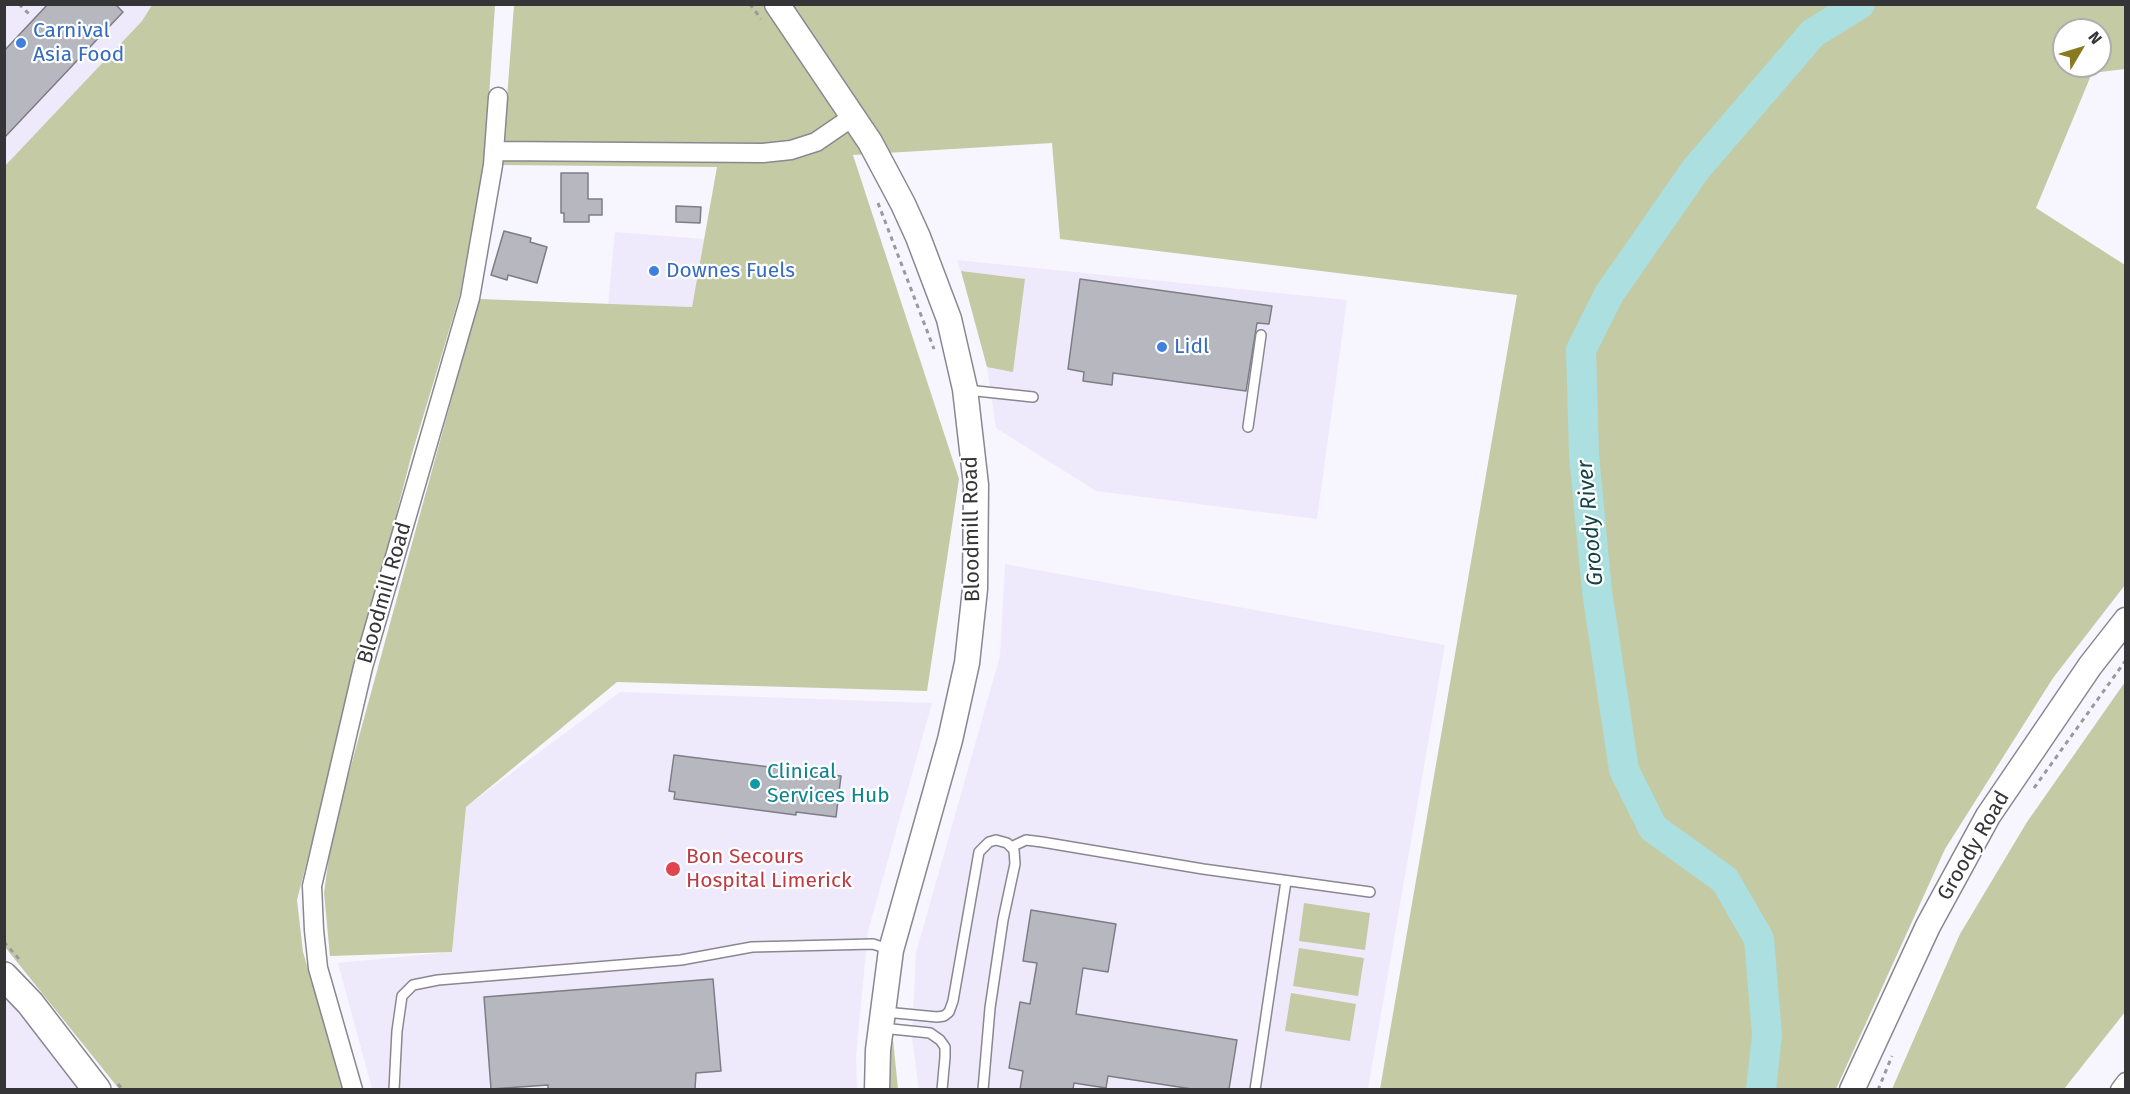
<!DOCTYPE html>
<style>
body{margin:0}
#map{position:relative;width:2130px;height:1094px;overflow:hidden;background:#f7f5fe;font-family:"Fira Sans",sans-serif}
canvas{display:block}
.frame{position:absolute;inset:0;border:6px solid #353437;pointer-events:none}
.north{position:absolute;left:2052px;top:18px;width:60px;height:60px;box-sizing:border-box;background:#fff;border:2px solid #aeaeaf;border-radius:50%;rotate:52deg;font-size:16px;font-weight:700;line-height:24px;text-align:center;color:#353437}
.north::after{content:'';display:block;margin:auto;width:21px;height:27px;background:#897a1f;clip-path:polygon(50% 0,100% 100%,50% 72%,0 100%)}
</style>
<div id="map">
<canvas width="2130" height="1094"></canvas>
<div class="frame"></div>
<div class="north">N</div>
</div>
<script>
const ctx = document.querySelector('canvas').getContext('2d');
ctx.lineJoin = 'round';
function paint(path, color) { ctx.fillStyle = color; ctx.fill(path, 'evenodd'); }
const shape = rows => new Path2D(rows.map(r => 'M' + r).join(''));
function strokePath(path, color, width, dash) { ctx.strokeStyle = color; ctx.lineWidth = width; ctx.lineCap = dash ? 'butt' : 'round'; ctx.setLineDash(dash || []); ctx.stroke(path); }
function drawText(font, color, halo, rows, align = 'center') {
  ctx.font = font + ' "Fira Sans",sans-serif'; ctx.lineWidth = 4.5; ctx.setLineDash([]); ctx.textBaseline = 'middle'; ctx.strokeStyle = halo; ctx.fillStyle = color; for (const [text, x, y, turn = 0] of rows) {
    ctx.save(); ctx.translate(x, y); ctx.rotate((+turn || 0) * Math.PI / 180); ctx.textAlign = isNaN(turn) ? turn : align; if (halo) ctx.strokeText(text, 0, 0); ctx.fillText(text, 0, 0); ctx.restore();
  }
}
paint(shape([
 [5,5,152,5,142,21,5,167],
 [615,232,704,239,692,307,608,304],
 [957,260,1347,300,1317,519,1096,491,996,428,987,367,974,313],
 [1005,564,1445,645,1368,1089,919,1090,912,1038,916,953,1000,656],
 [620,692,932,703,868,931,856,1056,857,1089,372,1089,338,963,452,952,466,807],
 [4,990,84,1089,5,1089]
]), '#efeafb');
paint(shape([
 [152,5,495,5,485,157,460,294,411,457,297,900,303,952,343,1089,119,1089,5,947,4,167,142,21],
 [514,5,2125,5,2125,69,2092,73,2036,208,2125,265,2125,585,2053,678,1945,849,1836,1089,1380,1089,1517,295,1060,239,1052,143,853,155,959,479,927,691,617,682,466,807,452,952,330,956,324,893,332,835,479,299,692,307,717,167,502,165],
 [2064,30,2100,30,2100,66,2064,66],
 [961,271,1025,279,1013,372,987,367],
 [2125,682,2125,1012,2064,1089,1892,1089,1960,934,2027,822],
 [1304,903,1370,913,1365,950,1299,941],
 [1299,948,1364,958,1358,996,1293,986],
 [1291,993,1356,1004,1350,1041,1285,1031],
 [893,1040,898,1089,884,1090,889,1043]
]), '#c4caa4');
strokePath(shape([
 [1761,1090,1767,1035,1759,939,1725,880,1653,828,1624,770,1597,591,1584,455,1581,350,1609,294,1696,169,1813,33,1860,4]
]), '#abdfe0', 30);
const building = shape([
 [48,4,115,4,123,12,4,138,4,51,48,4],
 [561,173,588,173,588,199,602,199,602,215,589,215,589,222,564,222,564,213,561,213,561,173],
 [676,206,701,207,700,223,676,222,676,206],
 [504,231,531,238,530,242,547,247,537,283,508,275,507,280,491,275,504,231],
 [1080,279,1272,306,1269,324,1257,323,1246,391,1113,373,1112,385,1083,381,1084,372,1068,369,1080,279],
 [674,755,841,776,836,817,796,812,796,815,674,799,675,792,669,791,674,755],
 [1031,910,1116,924,1108,972,1083,968,1076,1014,1237,1040,1229,1089,1192,1089,1108,1076,1106,1088,1074,1083,1073,1089,1020,1089,1023,1071,1009,1068,1020,1002,1030,1004,1037,963,1023,961,1031,910],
 [713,979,721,1071,696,1073,695,1089,548,1089,548,1085,491,1089,484,997,713,979]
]);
paint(building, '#b6b7bf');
strokePath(building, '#7d7d86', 1.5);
const service = shape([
 [967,390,1033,397],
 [1248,427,1261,335],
 [1011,847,1026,840,1042,842,1203,869,1370,892],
 [885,1012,937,1017,944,1016,949,1012,953,1001,979,852,989,842,996,840,1007,843,1014,850,1015,864,1003,920,990,1008,983,1090],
 [882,1028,930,1033,940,1040,945,1047,945,1057,942,1090],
 [394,1090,397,1031,402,996,413,985,438,980,681,960,752,947,873,944,891,950],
 [1255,1090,1286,881]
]);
const minor = shape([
 [494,151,763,153,791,150,816,142,854,116],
 [353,1090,318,968,314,930,312,886,363,667,470,298,493,165,498,97],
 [2120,1090,2126,1082]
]);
const tertiary = shape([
 [777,4,870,142,903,204,918,237,949,319,965,389,976,485,975,589,967,663,950,740,891,950,878,1050,877,1090],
 [1852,1090,1928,926,1988,816,2090,666,2126,620]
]);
const secondary = shape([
 [4,976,30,1003,97,1090]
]);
strokePath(service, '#898790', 12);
strokePath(minor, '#898790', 21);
strokePath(tertiary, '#898790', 27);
strokePath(secondary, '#898790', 30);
strokePath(shape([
 [19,4,30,15],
 [750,4,761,19],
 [878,203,934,349],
 [2034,788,2126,660],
 [4,942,19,959],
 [118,1084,123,1090],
 [1878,1090,1892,1056]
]), '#9a999f', 3, [4.5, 4.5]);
strokePath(service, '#fff', 9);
strokePath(minor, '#fff', 18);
strokePath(tertiary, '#fff', 24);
strokePath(secondary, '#fff', 27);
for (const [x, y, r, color] of [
 [21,43,6,"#3f7fe0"],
 [654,271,6,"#3f7fe0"],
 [1162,347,6,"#3f7fe0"],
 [755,784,6,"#0f9aa8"],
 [673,869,8,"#e0444e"]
]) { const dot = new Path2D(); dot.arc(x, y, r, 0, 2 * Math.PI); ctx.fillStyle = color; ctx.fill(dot); strokePath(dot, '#fff', 2); }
drawText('21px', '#366cbe', '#fff', [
 ["Carnival",33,31],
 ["Asia Food",33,55],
 ["Downes Fuels",666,271],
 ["Lidl",1174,347]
], 'left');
drawText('21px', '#353437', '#fff', [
 ["Bloodmill Road",972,529,-91],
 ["Bloodmill Road",385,593,-74],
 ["Groody Road",1974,846,-60]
]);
drawText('21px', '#0d838f', '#fff', [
 ["Clinical",767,772],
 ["Services Hub",767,796]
], 'left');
drawText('21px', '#be3a42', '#fff', [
 ["Bon Secours",686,857],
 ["Hospital Limerick",686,881]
], 'left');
drawText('italic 22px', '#134344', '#fff', [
 ["Groody River",1591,523,-95]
]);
</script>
